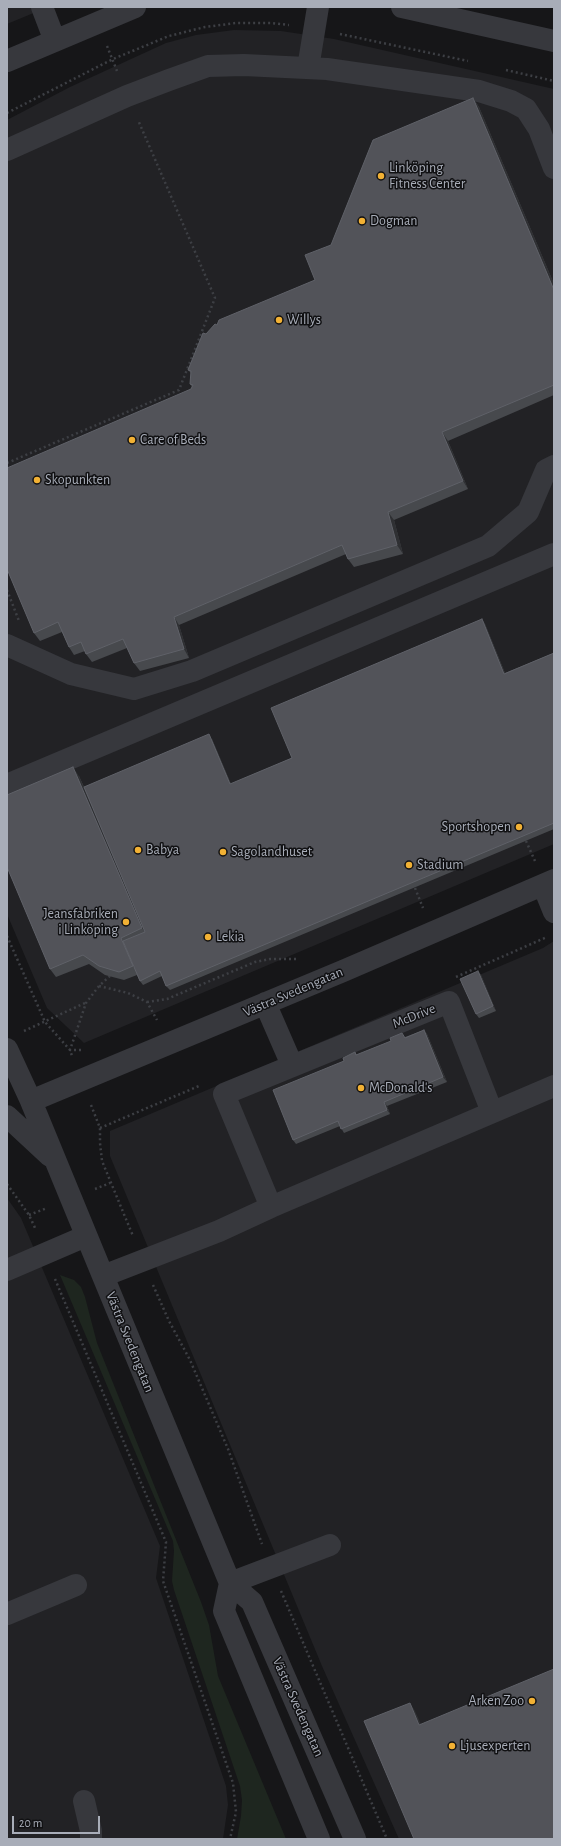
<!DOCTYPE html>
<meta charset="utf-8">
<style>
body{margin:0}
#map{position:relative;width:561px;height:1846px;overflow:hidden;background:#161618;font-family:"Alegreya Sans",sans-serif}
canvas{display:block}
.frame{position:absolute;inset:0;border:8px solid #a8adb8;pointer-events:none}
.scale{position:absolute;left:12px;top:1816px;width:88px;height:18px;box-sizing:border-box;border:2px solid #a8adb8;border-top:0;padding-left:5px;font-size:12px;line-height:14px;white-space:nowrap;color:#a8adb8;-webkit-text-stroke:3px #111113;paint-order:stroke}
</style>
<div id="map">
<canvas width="561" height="1846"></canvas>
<div class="frame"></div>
<div class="scale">20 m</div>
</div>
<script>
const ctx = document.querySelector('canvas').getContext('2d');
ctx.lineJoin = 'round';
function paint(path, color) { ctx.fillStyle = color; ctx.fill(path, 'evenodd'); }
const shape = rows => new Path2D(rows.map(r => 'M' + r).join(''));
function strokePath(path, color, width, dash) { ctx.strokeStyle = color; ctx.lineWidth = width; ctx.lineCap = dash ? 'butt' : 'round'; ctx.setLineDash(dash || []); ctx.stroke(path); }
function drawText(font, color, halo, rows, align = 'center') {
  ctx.font = font + ' "Alegreya Sans",sans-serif'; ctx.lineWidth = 3; ctx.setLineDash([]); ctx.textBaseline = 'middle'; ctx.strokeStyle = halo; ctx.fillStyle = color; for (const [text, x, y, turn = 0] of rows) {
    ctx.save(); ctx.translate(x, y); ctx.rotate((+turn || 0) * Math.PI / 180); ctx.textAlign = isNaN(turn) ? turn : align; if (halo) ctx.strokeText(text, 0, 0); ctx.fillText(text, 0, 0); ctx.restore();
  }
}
paint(shape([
 [7,7,48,7,7,24],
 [234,30,281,31,334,39,554,89,554,844,84,1043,47,1008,7,914,7,120,70,87,166,43,196,35],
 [554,941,554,1839,399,1839,322,1666,110,1156,110,1131,543,948],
 [7,1198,21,1218,160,1546,156,1578,226,1786,228,1805,223,1839,7,1839]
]), '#222225');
paint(shape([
 [60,1275,74,1280,81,1287,85,1297,97,1343,201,1602,209,1625,218,1676,286,1839,237,1839,241,1816,242,1800,240,1786,174,1590,172,1581,174,1551,173,1541]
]), '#1e261f');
strokePath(shape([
 [340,34,468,61],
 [107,46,117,71],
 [506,70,554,81],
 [7,113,113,59,169,36,205,27,236,23,271,23,289,25],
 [7,463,179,390,215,298,138,120],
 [7,590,19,621],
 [526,841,535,861],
 [415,888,423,908],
 [7,936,45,1022,70,1050,72,1056],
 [456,977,547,937],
 [99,986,128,993,147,1002,157,1020],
 [147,1002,167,999,255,962,270,959,299,959],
 [24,1031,85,1003],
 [81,1050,70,1050,86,1003,99,986,111,975],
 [91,1105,100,1128,100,1143,102,1161,133,1236],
 [100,1128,199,1086],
 [7,1184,29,1215,36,1230],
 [95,1189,110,1183],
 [29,1215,47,1208],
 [55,1279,166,1542,163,1581,233,1783,236,1812,230,1839],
 [153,1285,169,1321,190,1360,228,1449,262,1544],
 [281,1591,387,1839]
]), '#3d3f44', 2.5, [2, 3]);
strokePath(shape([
 [42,7,55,41],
 [402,7,554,41],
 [7,61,135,7],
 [308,68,318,7],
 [7,150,127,96,169,80,208,66,244,65,327,69,479,91,511,101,526,109,539,129,554,168],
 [7,645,71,674,134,689,192,671,488,546,528,512,546,470,554,466],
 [7,785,554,554],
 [543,885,554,912],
 [265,1003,292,1065],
 [7,1049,31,1101,103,1276,230,1583,252,1602,355,1839],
 [31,1101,343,971,554,880],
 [7,1116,50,1156],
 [271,1207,224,1094,449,1002,492,1112],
 [7,1270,86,1236],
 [103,1276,219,1231,271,1207,554,1086],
 [230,1583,224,1611,319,1839],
 [230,1583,330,1545],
 [7,1614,76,1585],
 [84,1801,91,1831,91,1839]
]), '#37383d', 22);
paint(shape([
 [473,98,479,107,554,284,554,395,448,441,468,489,394,520,403,554,354,567,348,559,346,554,179,625,189,658,140,671,134,663,127,648,92,662,86,654,85,651,74,655,69,647,62,632,40,641,34,633,191,389,192,387,190,384,191,373,188,370,206,334,217,325,315,280,331,245],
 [482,619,485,624,505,673,554,653,554,829,170,990,166,986,162,976,143,985,140,981,137,975,124,980,105,975,89,964,56,977,50,969,79,776,84,787,212,739,231,784,292,758],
 [478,971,481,975,496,1011,479,1018,476,1014],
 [424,1030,427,1034,447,1082,387,1106,390,1114,344,1133,340,1126,296,1144,293,1140,344,1061,355,1052,357,1055,405,1037]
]), '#47494d');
paint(shape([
 [473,98,479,107,554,284,554,290],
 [442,432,448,441,468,489,463,481],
 [388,512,394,520,403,554,397,545],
 [174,617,179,625,189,658,184,649],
 [482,619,485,624,507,678,504,674],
 [209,734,212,739,233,789,230,784],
 [73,767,79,776,148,936,142,928],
 [121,938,126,946,139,974,133,966],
 [478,971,481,975,496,1011,493,1006],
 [424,1030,427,1034,447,1082,443,1077],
 [384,1102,387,1106,390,1114,387,1110],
 [410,1703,415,1711,425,1733,419,1725]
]), '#2f3033');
const building = shape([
 [473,98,554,290,554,385,442,432,463,481,388,512,397,545,348,559,342,545,174,617,184,649,134,663,123,639,86,654,81,642,69,647,58,622,34,633,7,569,7,468,191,389,193,385,190,384,191,371,188,370,203,333,206,334,215,324,217,325,219,320,315,280,305,255,331,245,373,140,473,98],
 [482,619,504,674,554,653,554,823,166,986,160,971,140,981,123,941,145,932,84,787,209,734,230,784,292,758,271,708,482,619],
 [73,767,142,928,121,938,133,966,119,972,99,966,83,955,50,969,7,867,7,795,73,767],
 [478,971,493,1006,476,1014,460,979,478,971],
 [424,1030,443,1077,384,1102,387,1110,341,1129,338,1121,293,1140,273,1090,344,1061,343,1058,355,1052,356,1055,391,1041,390,1038,402,1033,405,1038,424,1030],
 [554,1669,554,1839,414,1839,364,1721,410,1703,419,1725,554,1669]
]);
paint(building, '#525359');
strokePath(building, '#5f6168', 1);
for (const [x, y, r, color] of [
 [381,176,4,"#f2b134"],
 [362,221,4,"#f2b134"],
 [279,320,4,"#f2b134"],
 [132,440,4,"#f2b134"],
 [37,480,4,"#f2b134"],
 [519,827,4,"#f2b134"],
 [138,850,4,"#f2b134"],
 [223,852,4,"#f2b134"],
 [409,865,4,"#f2b134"],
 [126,922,4,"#f2b134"],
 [208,937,4,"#f2b134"],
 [361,1088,4,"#f2b134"],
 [532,1701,4,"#f2b134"],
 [452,1746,4,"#f2b134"]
]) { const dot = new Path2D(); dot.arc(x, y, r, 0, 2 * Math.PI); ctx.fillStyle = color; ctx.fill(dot); strokePath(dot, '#111113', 1.5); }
drawText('14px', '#a8adb8', '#111113', [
 ["Linköping",389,168],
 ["Fitness Center",389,184],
 ["Dogman",370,221],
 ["Willys",287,320],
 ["Care of Beds",140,440],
 ["Skopunkten",45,480],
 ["Sportshopen",511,827,"right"],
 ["Babya",146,850],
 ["Sagolandhuset",231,852],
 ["Stadium",417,865],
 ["Jeansfabriken",118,914,"right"],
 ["i Linköping",118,930,"right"],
 ["Lekia",216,937],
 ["McDonald's",369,1088],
 ["Arken Zoo",524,1701,"right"],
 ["Ljusexperten",460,1746]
], 'left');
drawText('14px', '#a8adb8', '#111113', [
 ["Västra Svedengatan",293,992,-23],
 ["McDrive",414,1016,-22],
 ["Västra Svedengatan",130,1342,68],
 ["Västra Svedengatan",298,1707,66]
]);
</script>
